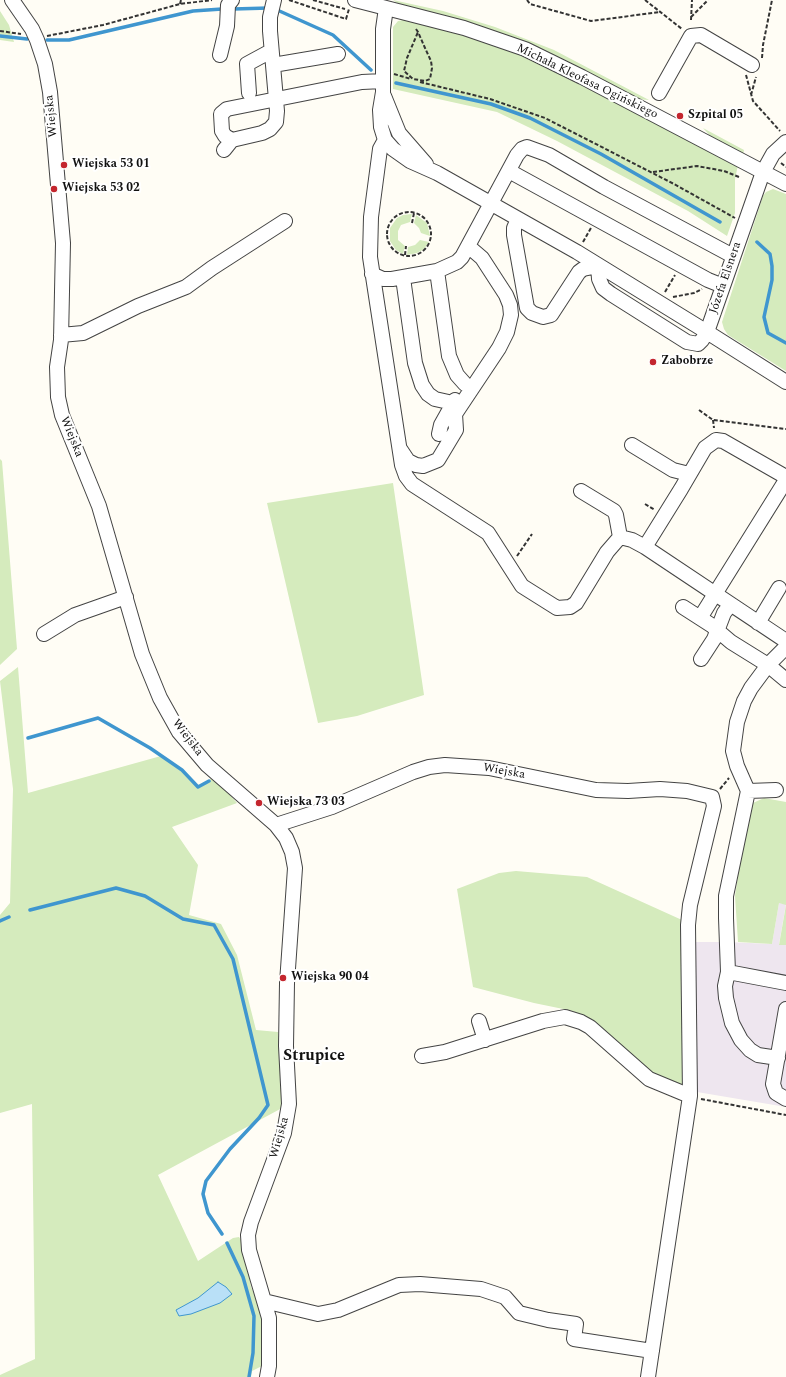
<!DOCTYPE html>
<meta charset="utf-8">
<style>
body{margin:0}
canvas{display:block;background:#fffdf5}
</style>
<canvas width="786" height="1377"></canvas>
<script>
const ctx = document.querySelector('canvas').getContext('2d');
ctx.lineJoin = 'round';
function paint(path, color) { ctx.fillStyle = color; ctx.fill(path, 'evenodd'); }
const shape = rows => new Path2D(rows.map(r => 'M' + r).join(''));
function strokePath(path, color, width, dash) { ctx.strokeStyle = color; ctx.lineWidth = width; ctx.lineCap = dash ? 'butt' : 'round'; ctx.setLineDash(dash || []); ctx.stroke(path); }
function drawText(font, color, halo, rows, align = 'center') {
  ctx.font = font + ' Spectral,serif'; ctx.lineWidth = 4; ctx.setLineDash([]); ctx.textBaseline = 'middle'; ctx.strokeStyle = halo; ctx.fillStyle = color; for (const [text, x, y, turn = 0] of rows) {
    ctx.save(); ctx.translate(x, y); ctx.rotate((+turn || 0) * Math.PI / 180); ctx.textAlign = isNaN(turn) ? turn : align; if (halo) ctx.strokeText(text, 0, 0); ctx.fillText(text, 0, 0); ctx.restore();
  }
}
paint(shape([
 [779,903,786,904,779,944,786,945,786,1107,697,1092,694,942,726,942,772,944]
]), '#eee6ef');
paint(shape([
 [393,0,443,11,495,27,554,50,649,100,637,99,400,5],
 [0,11,9,25,14,42,0,40],
 [409,19,464,34,522,55,738,165,735,179,735,213,727,236,688,211,557,141,497,112,393,89,393,27,398,21],
 [703,128,744,150,743,155,714,140],
 [773,189,786,194,786,371,728,335,724,329,722,322,763,196,766,192],
 [412,214,410,222,401,225,398,231,398,240,405,246,403,254,396,250,390,241,390,228,397,218,403,215],
 [416,215,427,223,430,236,421,233,419,228,414,223],
 [420,240,429,242,424,249,417,253,407,255,408,247,415,245],
 [0,459,2,461,17,649,0,665],
 [393,483,424,695,357,716,318,723,267,503],
 [18,667,28,793,161,756,182,770,198,787,209,781,212,777,221,785,237,803,172,827,198,865,189,915,221,924,237,955,256,1030,278,1032,284,1090,282,1108,158,1175,198,1261,233,1238,239,1237,243,1243,251,1287,261,1309,263,1330,262,1366,252,1371,251,1377,0,1377,0,1375,35,1359,32,1104,0,1113,0,915,10,903,13,789,0,681],
 [764,798,786,802,786,945,779,945,786,905,779,903,772,944,738,942,735,896,739,869,751,807,753,803],
 [516,871,587,877,682,920,682,1086,662,1080,641,1066,594,1024,573,1011,534,1003,473,987,457,889,499,873]
]), '#d5ebbd');
const water = shape([
 [218,1282,226,1287,232,1294,220,1303,191,1314,179,1316,176,1310,198,1298,218,1282]
]);
paint(water, '#b9e0f7');
strokePath(water, '#3f96cf', 1);
strokePath(shape([
 [233,9,269,8],
 [275,9,333,35,371,70],
 [0,36,27,39],
 [47,40,69,40,193,11,222,9],
 [396,83,491,104,530,118,601,154,720,222],
 [757,242,770,254,772,266,772,280,764,317,768,333,786,343],
 [28,738,98,718,150,748,182,770,198,787,209,781],
 [30,910,116,888,145,896,183,919,214,925,233,959,268,1105,259,1118,230,1149,206,1181,203,1194,208,1213,222,1234],
 [0,921,9,917],
 [227,1243,243,1277,254,1316,253,1353,249,1377]
]), '#3f96cf', 3.5);
const minor = shape([
 [12,0,32,29,37,40,45,64,50,92,63,243,61,340,57,367,58,397,62,415,99,506,142,654,160,698,179,732,207,765,276,825,286,838,292,852,295,868,287,983,286,1046,289,1104,284,1133,251,1222,248,1235,249,1250,269,1318,269,1366,267,1377],
 [355,0,464,28,525,49,582,77,786,184],
 [386,8,383,29,383,92,380,110,381,127,385,140,393,149,410,161,437,173,577,252,707,332,702,340,698,344,687,342,611,294,603,288,599,279,598,266,583,269,579,272,551,315,543,317,532,313,527,308,514,235,514,228,518,219],
 [220,55,227,26,228,5,232,0],
 [273,65,338,54],
 [249,93,247,64,271,51],
 [659,93,691,36,701,35,752,65],
 [384,96,399,133,426,164],
 [232,140,225,136,222,131,221,114,227,109,362,82,383,81],
 [385,140,380,149,371,217,370,257,402,465,406,476,412,484,488,533,522,586,557,608,570,607,576,603,607,552,620,537,632,540,645,547,786,641],
 [786,142,773,154,763,172,707,332,786,382],
 [224,150,232,140,262,133,270,129,276,122,277,111,270,31,270,17,274,0],
 [509,171,708,280,723,286],
 [437,271,449,356,457,375,465,384],
 [372,274,383,279,392,279,437,271,457,262,462,257,517,155,522,149,527,147,549,155,604,187,733,256],
 [403,278,415,363,422,385,428,394,435,399,453,403],
 [61,335,83,333,138,306,186,287,212,268,285,221],
 [439,434,441,425,455,400],
 [632,445,673,470,689,474],
 [400,449,408,461,416,465,423,466,438,460,456,430,455,414,499,348,507,332,511,315,510,305,506,295,482,258,468,246],
 [581,491,614,511,616,515,620,537],
 [645,547,681,489,705,448,716,440,723,441,786,477],
 [683,607,711,625,731,642,768,665,786,680],
 [700,618,786,480],
 [758,623,779,588],
 [44,634,75,615,126,597],
 [786,647,768,665,751,688,744,701,737,722,733,751,737,766,748,791,726,896,726,918,728,972,786,983],
 [701,659,714,639,724,613,730,605],
 [748,791,776,790],
 [276,825,332,807,413,772,429,767,445,765,489,768,596,790,628,791,660,789,687,791,712,797,714,806,690,905,688,925,690,1096,648,1377],
 [728,972,725,986,726,998,732,1023,741,1040,750,1050,758,1055,778,1058],
 [786,1009,773,1084,776,1093,786,1099],
 [479,1021,485,1040],
 [422,1056,445,1052,543,1021,565,1017,581,1022,590,1027,649,1079,690,1096],
 [264,1301,318,1314,338,1310,399,1285,420,1284,481,1289,505,1297,519,1313,548,1320,576,1324,574,1339,652,1351]
]);
strokePath(minor, '#444', 16);
strokePath(shape([
 [289,0,346,19,349,9],
 [313,0,345,9],
 [527,0,530,4,591,21,660,12],
 [645,0,682,29],
 [180,4,181,0],
 [691,17,708,0],
 [691,20,692,0],
 [416,29,418,32,425,48,431,61,432,68,430,79,425,81,413,79,404,71,407,58,418,32],
 [0,31,21,34],
 [47,36,103,25,180,4,212,0],
 [762,58,763,45,772,0],
 [394,74,411,79],
 [746,75,753,101,780,131],
 [420,82,490,99,545,118,674,184,735,218],
 [751,95,756,77],
 [781,163,786,167],
 [653,172,697,166,724,171,739,177],
 '387 234a22 22 0 1 1 44 0a22 22 0 1 1-44 0Z',
 [412,223,414,213],
 [583,242,591,228],
 [405,255,406,246],
 [665,292,675,275],
 [673,297,694,293,702,289],
 [699,410,713,420,786,429],
 [713,420,714,428],
 [645,504,655,510],
 [517,556,532,534],
 [720,789,729,778],
 [701,1099,786,1115]
]), '#333', 2, [4, 2]);
strokePath(minor, '#fff', 14);
for (const [x, y, r, color] of [
 [680,116,4,"#c4262e"],
 [64,165,4,"#c4262e"],
 [54,189,4,"#c4262e"],
 [653,362,4,"#c4262e"],
 [259,803,4,"#c4262e"],
 [283,978,4,"#c4262e"]
]) { const dot = new Path2D(); dot.arc(x, y, r, 0, 2 * Math.PI); ctx.fillStyle = color; ctx.fill(dot); strokePath(dot, '#fff', 1.5); }
drawText('12px', '#111', '#fff', [
 ["Michała Kleofasa Ogińskiego",587,82,26],
 ["Wiejska",52,116,-96],
 ["Józefa Elsnera",726,278,-71],
 ["Wiejska",71,437,68],
 ["Wiejska",187,738,53],
 ["Wiejska",504,772,10],
 ["Wiejska",280,1138,-74]
]);
drawText('bold 12px', '#111', '#fff', [
 ["Szpital 05",688,116],
 ["Wiejska 53 01",72,165],
 ["Wiejska 53 02",62,189],
 ["Zabobrze",661,362],
 ["Wiejska 73 03",267,803],
 ["Wiejska 90 04",291,978]
], 'left');
drawText('bold 16px', '#111', '#fff', [
 ["Strupice",314,1057]
]);
</script>
